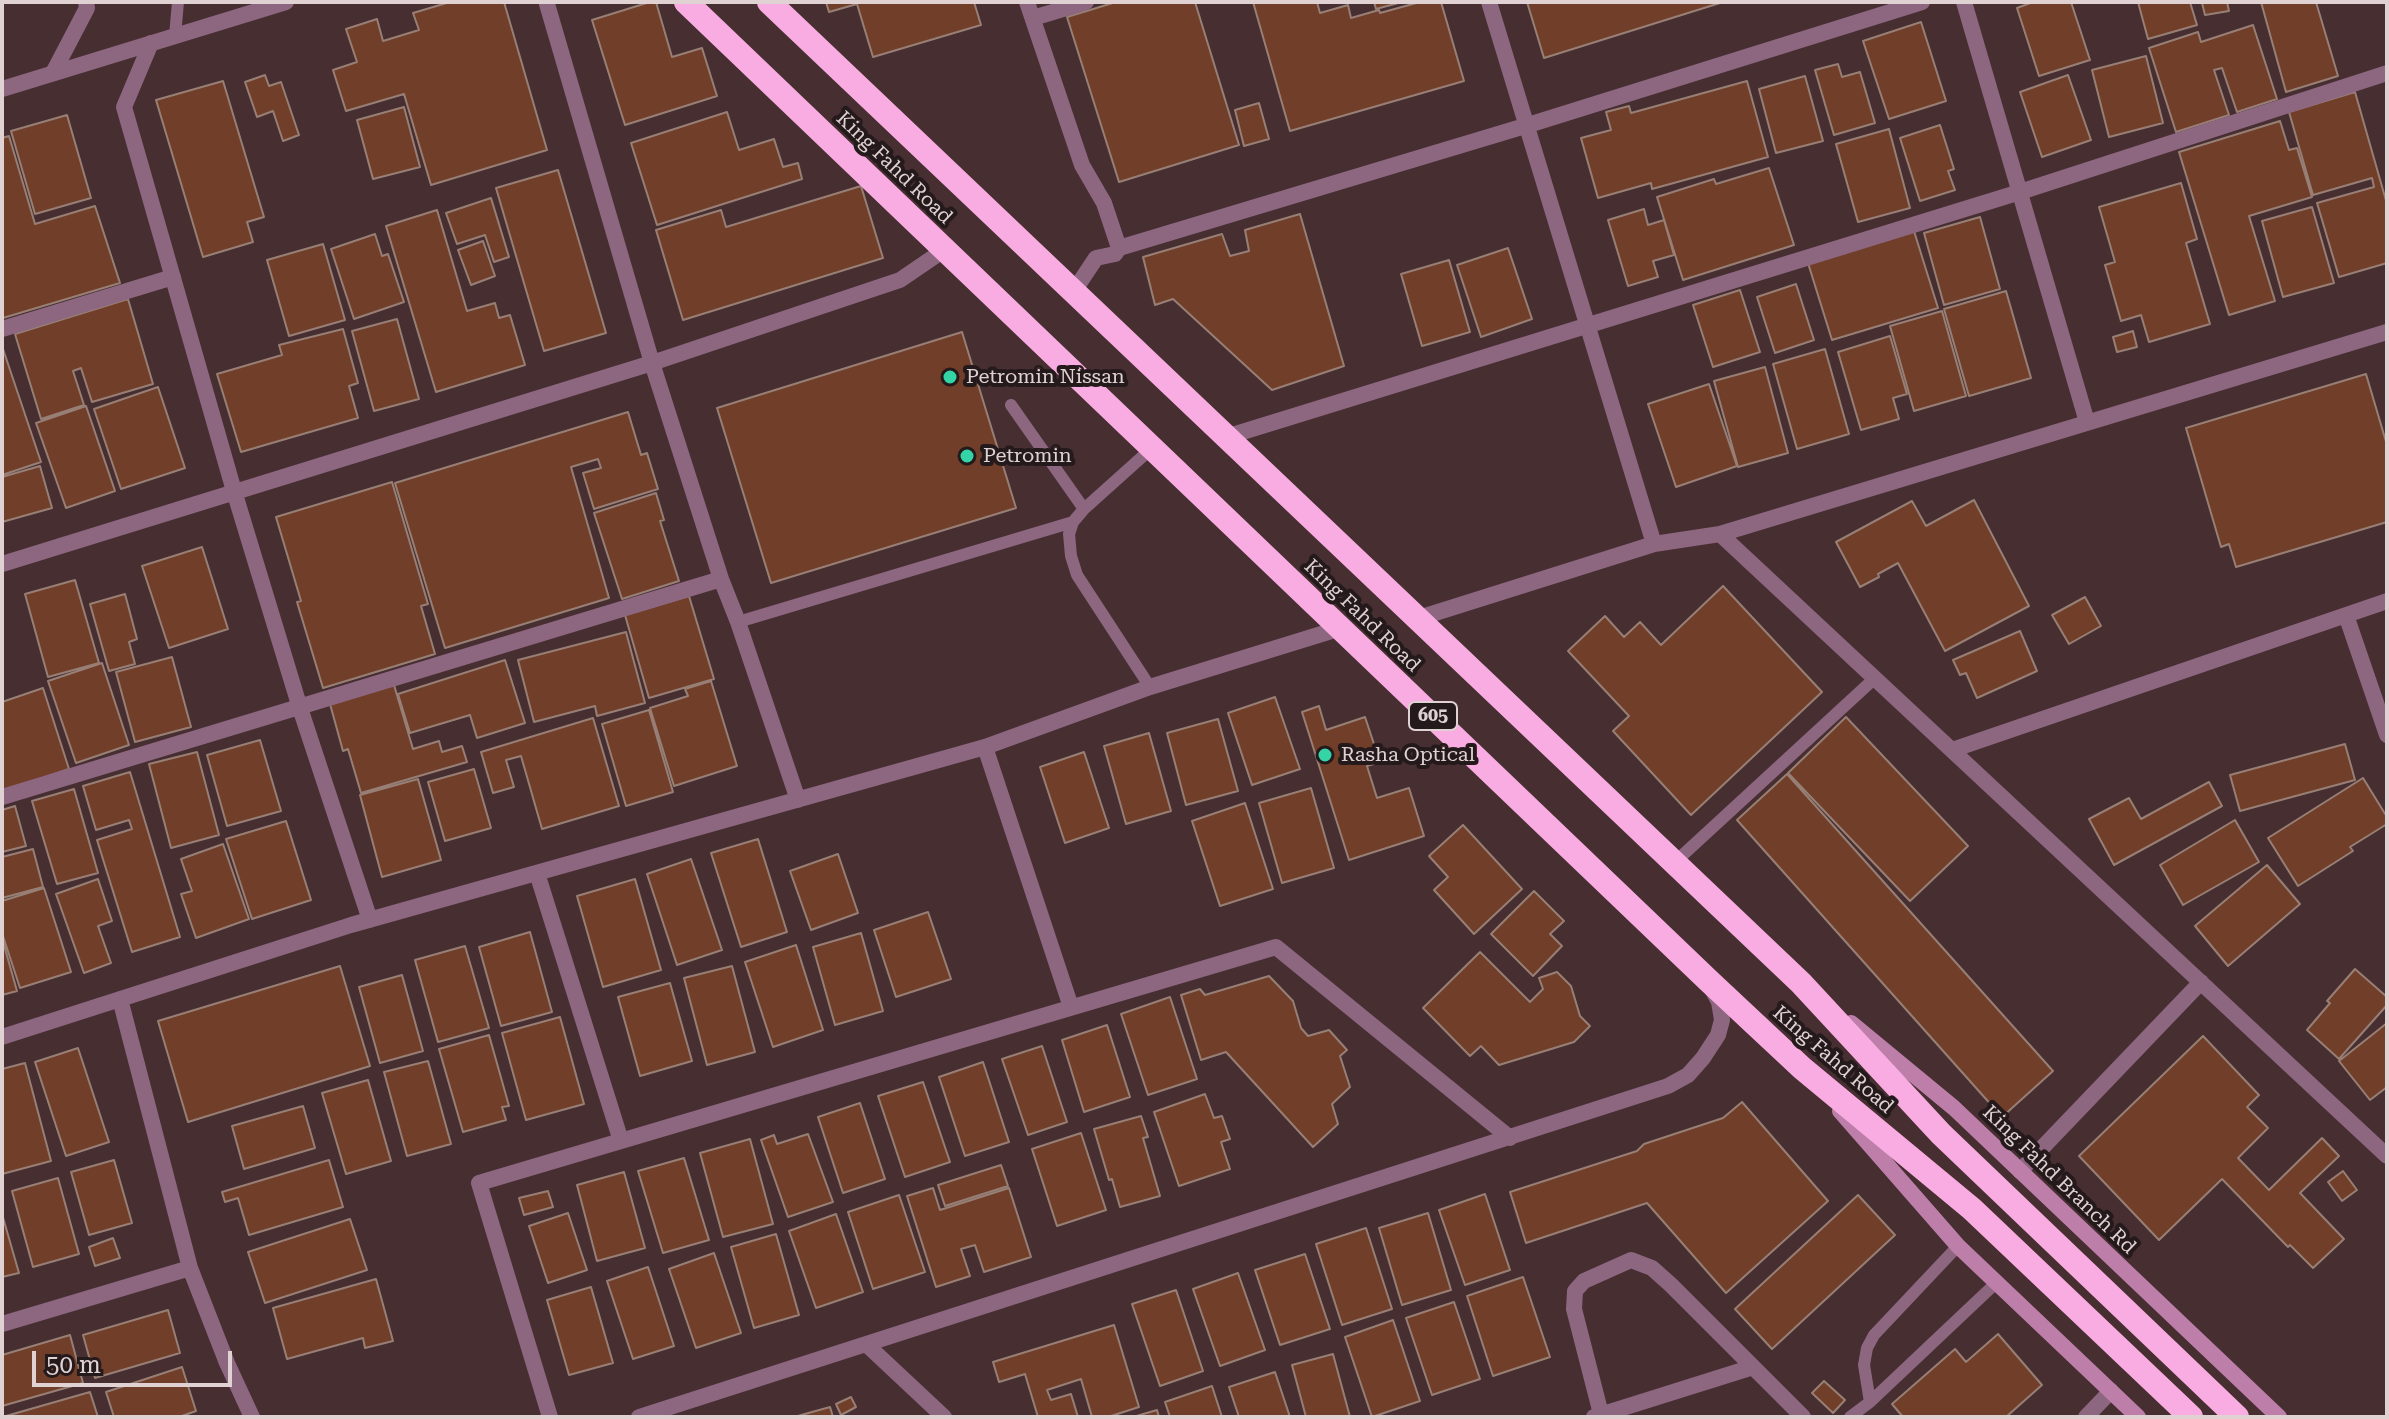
<!DOCTYPE html>
<style>
body{margin:0}
#map{position:relative;width:2389px;height:1419px;overflow:hidden;background:#462e31;font-family:"Roboto Serif",serif}
canvas{display:block}
.frame{position:absolute;inset:0;border:4px solid #e0d1d2;pointer-events:none}
.scale{position:absolute;left:32px;top:1351px;width:200px;height:36px;box-sizing:border-box;border:4px solid #e0d1d2;border-top:0;padding-left:10px;font-size:24px;line-height:28px;white-space:nowrap;color:#e0d1d2;-webkit-text-stroke:6px #251a1b;paint-order:stroke}
</style>
<div id="map">
<canvas width="2389" height="1419"></canvas>
<div class="frame"></div>
<div class="scale">50 m</div>
</div>
<script>
const ctx = document.querySelector('canvas').getContext('2d');
ctx.lineJoin = 'round';
function paint(path, color) { ctx.fillStyle = color; ctx.fill(path, 'evenodd'); }
const shape = rows => new Path2D(rows.map(r => 'M' + r).join(''));
function strokePath(path, color, width, dash) { ctx.strokeStyle = color; ctx.lineWidth = width; ctx.lineCap = dash ? 'butt' : 'round'; ctx.setLineDash(dash || []); ctx.stroke(path); }
function drawText(font, color, halo, rows, align = 'center') {
  ctx.font = font + ' "Roboto Serif",serif'; ctx.lineWidth = 8; ctx.setLineDash([]); ctx.textBaseline = 'middle'; ctx.strokeStyle = halo; ctx.fillStyle = color; for (const [text, x, y, turn = 0] of rows) {
    ctx.save(); ctx.translate(x, y); ctx.rotate((+turn || 0) * Math.PI / 180); ctx.textAlign = isNaN(turn) ? turn : align; if (halo) ctx.strokeText(text, 0, 0); ctx.fillText(text, 0, 0); ctx.restore();
  }
}
const building = shape([
 [450,2,504,2,547,150,431,185,404,94,346,111,333,70,357,62,346,29,377,19,383,41,419,30,413,13,450,2],
 [650,2,656,2,672,57,702,48,717,96,625,125,592,20,650,2],
 [826,2,974,2,981,25,873,57,857,4,829,12,826,2],
 [1116,2,1195,2,1239,145,1119,182,1067,17,1116,2],
 [1253,2,1317,2,1320,13,1348,5,1351,18,1379,10,1380,13,1420,2,1441,2,1464,81,1290,131,1253,2],
 [1374,2,1402,2,1376,9,1374,2],
 [1527,2,1719,2,1720,3,1544,58,1527,2],
 [2033,2,2071,2,2090,60,2039,76,2017,8,2033,2],
 [2138,2,2190,2,2197,25,2148,39,2138,2],
 [2227,2,2229,11,2205,15,2202,3,2227,2],
 [2261,2,2316,2,2338,76,2286,92,2261,2],
 [1921,22,1946,101,1889,119,1863,41,1921,22],
 [2253,25,2277,99,2237,112,2222,68,2214,70,2229,115,2176,132,2149,48,2198,32,2201,42,2253,25],
 [2146,56,2163,123,2109,137,2092,70,2146,56],
 [1838,64,1842,77,1860,72,1875,123,1834,135,1815,70,1838,64],
 [265,75,269,86,281,82,299,135,283,141,273,111,257,117,245,82,265,75],
 [2068,75,2091,140,2042,157,2020,92,2068,75],
 [1805,76,1823,141,1776,153,1759,89,1805,76],
 [223,81,264,217,247,222,253,242,203,257,156,100,223,81],
 [1747,81,1768,157,1652,189,1651,183,1598,198,1581,138,1611,130,1606,112,1629,106,1631,113,1747,81],
 [2355,92,2387,204,2387,263,2339,277,2317,203,2374,187,2372,178,2313,195,2289,112,2355,92],
 [1259,103,1269,139,1244,146,1235,110,1259,103],
 [404,107,420,167,373,179,357,120,404,107],
 [727,112,739,150,774,139,783,167,798,163,802,179,657,225,631,143,727,112],
 [67,115,91,198,35,214,11,131,67,115],
 [2280,121,2289,150,2297,148,2312,197,2249,216,2275,301,2229,315,2179,152,2280,121],
 [1940,125,1954,169,1948,171,1955,190,1920,201,1900,138,1940,125],
 [1889,129,1910,208,1858,222,1836,144,1889,129],
 [9,136,35,224,95,206,120,283,3,318,2,138,9,136],
 [1769,168,1794,245,1683,280,1657,197,1714,179,1716,184,1769,168],
 [558,170,606,333,544,351,496,188,558,170],
 [2181,183,2197,239,2186,243,2210,324,2149,342,2141,315,2121,321,2105,265,2115,262,2099,207,2181,183],
 [861,186,883,258,683,320,656,230,721,210,726,227,861,186],
 [491,198,509,257,494,262,485,235,457,244,446,213,491,198],
 [2312,207,2334,283,2283,297,2262,221,2312,207],
 [1644,209,1648,225,1664,220,1674,255,1653,261,1658,277,1628,286,1608,220,1644,209],
 [437,210,467,311,495,303,499,318,510,315,525,365,436,392,386,226,437,210],
 [1300,214,1344,366,1272,390,1173,299,1155,305,1143,257,1222,234,1230,256,1249,251,1245,230,1300,214],
 [1980,217,2000,289,1944,305,1924,233,1980,217],
 [1914,231,1938,308,1832,340,1808,263,1914,231],
 [375,234,382,256,388,254,404,302,354,319,331,249,375,234],
 [483,241,495,276,471,285,458,250,483,241],
 [323,244,345,320,289,336,267,260,323,244],
 [1508,248,1532,319,1481,337,1457,265,1508,248],
 [1449,260,1470,332,1422,346,1401,274,1449,260],
 [1796,284,1814,340,1775,353,1757,297,1796,284],
 [1740,290,1760,352,1713,367,1693,305,1740,290],
 [2006,291,2031,378,1969,396,1944,309,2006,291],
 [128,299,153,384,92,402,81,368,73,371,84,405,41,419,15,334,128,299],
 [1942,311,1966,396,1914,411,1890,326,1942,311],
 [397,319,419,399,374,411,352,331,397,319],
 [343,329,358,383,349,386,358,418,241,452,217,374,282,355,279,345,343,329],
 [2133,331,2137,347,2117,352,2113,337,2133,331],
 [962,332,1016,508,771,583,717,408,962,332],
 [1890,336,1907,394,1893,398,1899,419,1861,430,1838,352,1890,336],
 [2,346,41,462,2,475,2,346],
 [1825,349,1849,434,1797,449,1773,364,1825,349],
 [1765,367,1788,453,1738,467,1714,381,1765,367],
 [2366,374,2387,445,2387,522,2236,567,2229,544,2221,547,2186,428,2366,374],
 [1709,384,1737,466,1676,487,1648,404,1709,384],
 [158,387,185,468,121,489,94,409,158,387],
 [86,406,115,491,66,508,36,423,86,406],
 [628,412,641,455,647,453,658,489,594,509,583,473,601,468,598,459,571,467,609,598,445,648,395,483,628,412],
 [40,466,52,508,2,522,2,477,40,466],
 [392,482,428,604,421,606,435,654,323,688,297,602,301,601,276,517,392,482],
 [656,493,664,520,660,521,679,581,622,599,594,513,656,493],
 [1974,500,2029,606,1945,651,1898,563,1878,574,1879,577,1860,587,1836,542,1912,501,1926,526,1974,500],
 [202,547,228,629,169,648,142,566,202,547],
 [75,580,99,663,48,677,25,594,75,580],
 [1723,586,1822,692,1691,815,1613,731,1629,716,1568,651,1605,616,1624,637,1640,622,1661,645,1723,586],
 [125,594,137,639,129,642,135,664,109,671,90,604,125,594],
 [689,596,714,679,649,698,625,615,689,596],
 [2085,597,2101,626,2069,644,2052,615,2085,597],
 [2020,631,2037,671,1977,698,1966,673,1960,675,1953,660,2020,631],
 [626,632,645,703,597,716,595,706,534,722,518,660,626,632],
 [172,657,191,727,135,742,116,672,172,657],
 [505,660,525,723,477,738,470,715,410,733,398,694,505,660],
 [102,663,129,745,76,763,48,681,102,663],
 [711,681,737,766,674,786,650,708,688,696,685,689,711,681],
 [394,685,413,749,439,741,442,752,462,746,467,762,361,793,348,749,343,751,330,704,394,685],
 [43,688,69,769,2,792,2,702,43,688],
 [1275,697,1300,769,1252,785,1228,713,1275,697],
 [1319,706,1326,730,1365,717,1380,762,1367,766,1377,798,1409,788,1424,836,1349,860,1302,712,1319,706],
 [649,710,673,792,626,806,602,724,649,710],
 [1846,717,1968,846,1910,901,1788,773,1846,717],
 [593,718,619,806,542,829,521,756,506,760,514,787,493,793,481,752,593,718],
 [1218,719,1238,791,1186,805,1167,733,1218,719],
 [1149,733,1171,811,1126,824,1104,746,1149,733],
 [260,740,281,811,227,826,207,755,260,740],
 [2345,744,2355,780,2240,811,2230,775,2345,744],
 [197,752,219,835,171,848,149,764,197,752],
 [1084,752,1109,828,1065,843,1040,767,1084,752],
 [474,769,491,828,445,841,428,782,474,769],
 [130,772,180,937,132,952,97,840,132,829,129,820,96,830,83,786,130,772],
 [1787,774,2053,1071,2002,1117,1737,820,1787,774],
 [2363,778,2387,817,2387,824,2350,847,2353,851,2298,886,2268,838,2363,778],
 [418,779,441,860,382,877,360,795,418,779],
 [2209,782,2222,806,2114,865,2089,819,2129,798,2141,819,2209,782],
 [1311,788,1334,868,1282,883,1259,803,1311,788],
 [74,789,98,873,57,884,32,801,74,789],
 [1245,803,1273,889,1220,906,1192,821,1245,803],
 [15,806,26,846,2,852,2,810,15,806],
 [2235,820,2259,862,2183,905,2160,865,2235,820],
 [286,821,311,900,252,919,226,839,286,821],
 [1463,825,1522,889,1474,934,1434,890,1448,877,1429,856,1463,825],
 [758,839,787,932,741,947,711,853,758,839],
 [223,844,249,919,196,938,181,894,192,891,181,859,223,844],
 [33,849,43,887,2,898,2,857,33,849],
 [838,854,858,913,811,930,790,871,838,854],
 [691,859,722,950,677,965,647,874,691,859],
 [2267,865,2300,904,2228,966,2195,926,2267,865],
 [98,879,112,921,98,926,111,963,84,973,56,894,98,879],
 [635,879,661,970,603,987,577,896,635,879],
 [44,888,71,972,20,988,2,933,2,901,44,888],
 [1534,891,1564,921,1550,934,1562,946,1533,976,1491,934,1534,891],
 [928,912,951,979,896,997,874,930,928,912],
 [530,932,552,1012,501,1026,479,947,530,932],
 [861,933,883,1011,835,1025,813,947,861,933],
 [2,938,17,991,2,995,2,938],
 [796,945,823,1030,773,1047,745,962,796,945],
 [465,946,489,1028,438,1042,415,960,465,946],
 [1480,952,1530,1002,1543,989,1539,978,1557,972,1571,986,1580,1016,1590,1026,1574,1042,1499,1065,1481,1046,1470,1056,1423,1008,1480,952],
 [340,966,370,1066,188,1122,158,1021,340,966],
 [732,966,755,1052,707,1065,684,978,732,966],
 [2355,969,2387,997,2387,1005,2339,1059,2307,1030,2330,1003,2327,1001,2355,969],
 [402,975,423,1051,380,1063,359,987,402,975],
 [1269,976,1293,1001,1301,1028,1308,1036,1329,1030,1347,1050,1340,1056,1350,1087,1332,1104,1338,1124,1313,1147,1226,1052,1201,1060,1181,995,1200,989,1205,995,1269,976],
 [670,983,692,1061,640,1076,618,997,670,983],
 [1170,997,1197,1079,1148,1095,1121,1014,1170,997],
 [560,1017,584,1104,526,1120,502,1033,560,1017],
 [2387,1023,2387,1087,2370,1100,2339,1061,2387,1023],
 [1107,1025,1130,1097,1084,1112,1062,1040,1107,1025],
 [489,1035,509,1106,502,1107,506,1120,463,1132,439,1049,489,1035],
 [2203,1036,2259,1095,2247,1107,2268,1128,2238,1158,2269,1190,2322,1138,2339,1156,2300,1193,2344,1239,2313,1268,2290,1245,2288,1247,2222,1179,2159,1240,2079,1156,2203,1036],
 [1042,1046,1067,1122,1028,1135,1002,1059,1042,1046],
 [78,1048,109,1142,66,1156,35,1062,78,1048],
 [428,1061,451,1144,407,1156,384,1072,428,1061],
 [983,1062,1009,1142,965,1156,939,1077,983,1062],
 [25,1063,51,1161,2,1174,2,1069,25,1063],
 [368,1080,391,1161,346,1174,322,1093,368,1080],
 [923,1082,950,1162,905,1177,878,1096,923,1082],
 [1205,1094,1214,1118,1222,1116,1230,1139,1221,1142,1230,1169,1179,1186,1154,1112,1205,1094],
 [1742,1102,1828,1201,1726,1293,1647,1203,1526,1243,1510,1192,1637,1151,1644,1144,1723,1118,1742,1102],
 [860,1103,885,1179,843,1193,818,1117,860,1103],
 [303,1106,315,1148,244,1169,232,1126,303,1106],
 [1141,1116,1148,1137,1143,1138,1160,1196,1120,1207,1112,1179,1109,1180,1094,1129,1141,1116],
 [1081,1133,1106,1210,1057,1226,1032,1149,1081,1133],
 [808,1134,833,1202,788,1217,761,1140,774,1135,777,1144,808,1134],
 [750,1139,773,1224,723,1237,700,1153,750,1139],
 [684,1158,709,1240,663,1253,638,1171,684,1158],
 [114,1160,132,1223,89,1235,71,1172,114,1160],
 [329,1160,343,1207,249,1235,238,1198,225,1202,222,1192,329,1160],
 [1001,1165,1008,1186,945,1206,938,1185,1001,1165],
 [2343,1171,2357,1190,2342,1201,2328,1182,2343,1171],
 [624,1172,645,1248,597,1261,577,1185,624,1172],
 [58,1178,79,1254,33,1267,12,1191,58,1178],
 [933,1188,940,1210,1009,1188,1031,1257,984,1272,975,1245,961,1249,970,1276,936,1287,907,1196,933,1188],
 [548,1191,553,1207,524,1215,519,1198,548,1191],
 [1485,1194,1510,1270,1465,1285,1439,1210,1485,1194],
 [899,1195,925,1272,873,1289,848,1212,899,1195],
 [1858,1195,1895,1235,1772,1349,1735,1309,1858,1195],
 [568,1213,587,1270,548,1283,529,1226,568,1213],
 [1428,1213,1451,1290,1402,1305,1379,1228,1428,1213],
 [2,1214,19,1273,2,1277,2,1214],
 [836,1214,863,1292,816,1308,789,1231,836,1214],
 [350,1219,367,1270,265,1303,248,1252,350,1219],
 [1366,1228,1392,1309,1342,1325,1316,1244,1366,1228],
 [776,1234,799,1315,754,1328,731,1247,776,1234],
 [113,1238,120,1258,95,1266,89,1247,113,1238],
 [714,1253,741,1333,696,1348,669,1269,714,1253],
 [1305,1254,1330,1329,1280,1345,1255,1270,1305,1254],
 [648,1267,674,1346,633,1359,607,1281,648,1267],
 [1238,1273,1265,1350,1220,1366,1193,1289,1238,1273],
 [1523,1277,1550,1357,1493,1376,1467,1296,1523,1277],
 [376,1279,393,1341,365,1348,363,1338,287,1359,273,1308,376,1279],
 [591,1287,613,1363,569,1375,547,1300,591,1287],
 [1176,1290,1203,1371,1160,1386,1132,1304,1176,1290],
 [1454,1302,1480,1379,1432,1395,1406,1318,1454,1302],
 [168,1310,180,1353,95,1378,83,1335,168,1310],
 [1393,1320,1420,1401,1372,1417,1345,1337,1393,1320],
 [1114,1325,1139,1407,1108,1417,1092,1417,1081,1379,1047,1390,1051,1400,1071,1394,1078,1417,1038,1417,1025,1374,999,1382,993,1362,1114,1325],
 [1998,1334,2042,1385,2006,1417,1903,1417,1892,1404,1955,1349,1966,1362,1998,1334],
 [70,1335,83,1383,2,1406,2,1355,70,1335],
 [1333,1354,1350,1417,1306,1417,1292,1365,1333,1354],
 [182,1367,196,1411,179,1417,114,1417,106,1392,182,1367],
 [1275,1372,1290,1417,1239,1417,1229,1387,1275,1372],
 [1824,1381,1845,1400,1833,1413,1812,1393,1824,1381],
 [1212,1386,1222,1417,1170,1417,1165,1402,1212,1386],
 [90,1392,98,1417,6,1417,6,1416,90,1392],
 [851,1397,856,1407,841,1415,836,1404,851,1397],
 [830,1407,833,1417,794,1417,830,1407],
 [1157,1410,1159,1417,1133,1417,1157,1410]
]);
paint(building, '#713e29');
strokePath(building, '#987f75', 2);
strokePath(shape([
 [175,36,178,2],
 [1011,405,1084,509],
 [738,622,1073,522],
 [1150,687,1077,575,1071,556,1069,534,1073,522,1084,509,1152,448],
 [1674,863,1875,678],
 [1870,1402,1864,1365,1867,1348,1874,1335,1958,1246],
 [1850,1417,1870,1402,1996,1283]
]), '#8d6680', 12);
strokePath(shape([
 [1027,2,1082,165,1104,203,1119,248],
 [1489,2,1654,544],
 [1964,2,2087,422],
 [547,4,652,363,721,579,738,622,798,800],
 [1033,18,1086,2],
 [151,43,124,107,234,491,300,708,370,920],
 [53,73,87,8,86,2],
 [1074,291,1096,258,1115,254,1119,248,1525,126,1922,2],
 [2,329,173,277],
 [1226,437,2020,192,2387,73],
 [1720,534,2387,1156],
 [2,564,652,363,900,280,944,250],
 [2346,615,2387,735],
 [1419,618,1654,544,1720,534,2387,332],
 [985,747,1071,1007],
 [1952,750,2387,601],
 [2,797,721,579],
 [537,873,621,1141],
 [120,999,190,1268,227,1363,252,1417],
 [2,1037,351,925,985,747,1150,687,1341,628],
 [2020,1171,2201,982],
 [2,1324,190,1268],
 [866,1344,944,1417],
 [1601,1414,1574,1309,1575,1291,1584,1281,1631,1260,1652,1268,1671,1285,1803,1417],
 [550,1417,479,1183,1276,947,1510,1138],
 [639,1417,1668,1086,1688,1075,1703,1058,1718,1035,1722,1020,1719,1002,1712,989],
 [1594,1417,1753,1367],
 [2086,1417,2111,1391]
]), '#8d6680', 16);
strokePath(shape([
 [2,89,286,2]
]), '#8d6680', 16);
strokePath(shape([
 [1851,1023,1954,1108,2279,1417],
 [1840,1111,1958,1246,2138,1417]
]), '#bd7faa', 16);
strokePath(shape([
 [686,2,1709,981,1802,1068,1972,1209,2191,1417],
 [769,2,1801,983,1941,1134,2237,1417]
]), '#f9ace1', 24);
for (const [x, y, r, color] of [
 [950,377,8,"#35d4a7"],
 [967,456,8,"#35d4a7"],
 [1325,755,8,"#35d4a7"]
]) { const dot = new Path2D(); dot.arc(x, y, r, 0, 2 * Math.PI); ctx.fillStyle = color; ctx.fill(dot); strokePath(dot, '#251a1b', 3); }
for (const [x, y, w] of [
 [1433,716,48]
]) { const box = new Path2D(); box.roundRect(x - w / 2, y - 14, w, 28, 6); ctx.fillStyle = '#251a1b'; ctx.fill(box); strokePath(box, '#e0d1d2', 2); }
drawText('bold 18px', '#e0d1d2', null, [
 ["605",1433,716]
]);
drawText('20px', '#e0d1d2', '#251a1b', [
 ["King Fahd Road",894,168,44],
 ["King Fahd Road",1362,616,44],
 ["King Fahd Road",1833,1060,41],
 ["King Fahd Branch Rd",2059,1180,44]
]);
drawText('20px', '#e0d1d2', '#251a1b', [
 ["Petromin Nissan",966,377],
 ["Petromin",983,456],
 ["Rasha Optical",1341,755]
], 'left');
</script>
